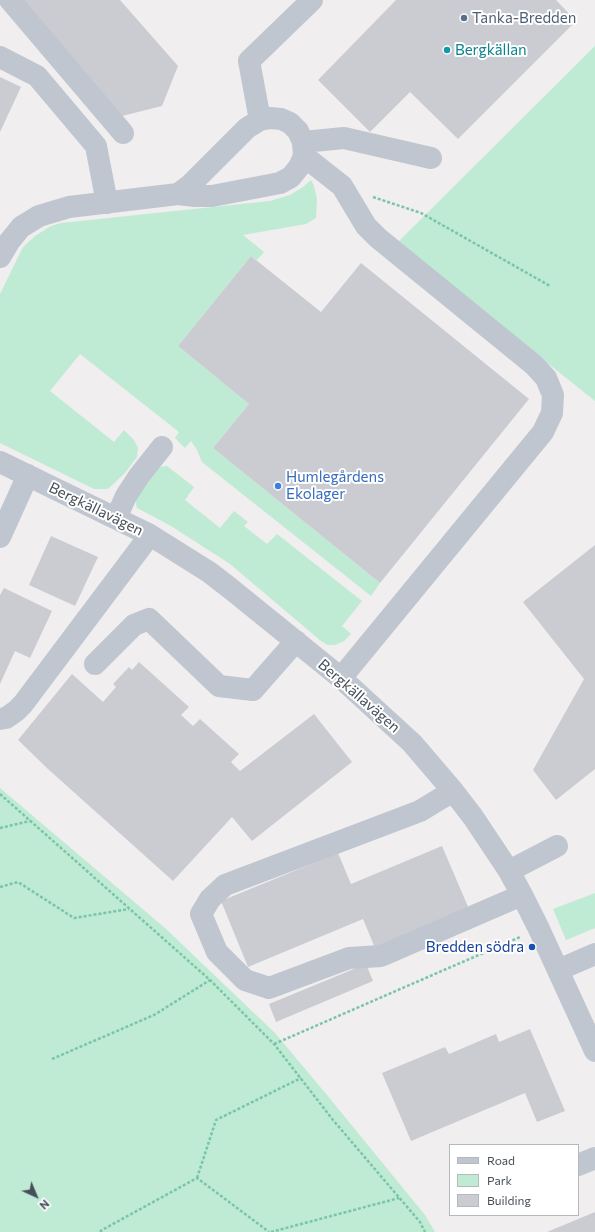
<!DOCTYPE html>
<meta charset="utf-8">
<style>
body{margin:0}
#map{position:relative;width:595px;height:1232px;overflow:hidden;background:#f0eeee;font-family:Commissioner,sans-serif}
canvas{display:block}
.legend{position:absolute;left:449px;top:1144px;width:130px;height:72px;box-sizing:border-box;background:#fff;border:1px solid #b5b9bd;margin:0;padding:5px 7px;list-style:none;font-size:12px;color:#474f59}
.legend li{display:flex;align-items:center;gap:8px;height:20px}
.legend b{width:20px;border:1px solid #b5b9bd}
.north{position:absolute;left:16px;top:1176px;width:40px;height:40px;-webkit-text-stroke:3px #fff;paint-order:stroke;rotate:136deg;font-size:11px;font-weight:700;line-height:16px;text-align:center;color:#474f59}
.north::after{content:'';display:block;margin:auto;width:14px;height:18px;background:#474f59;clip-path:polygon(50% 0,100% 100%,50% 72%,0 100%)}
</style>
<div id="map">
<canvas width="595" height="1232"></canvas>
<ul class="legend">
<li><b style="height:5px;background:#bfc6cf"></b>Road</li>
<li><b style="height:11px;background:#bfebd5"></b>Park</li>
<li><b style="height:11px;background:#cbccd2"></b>Building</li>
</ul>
<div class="north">N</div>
</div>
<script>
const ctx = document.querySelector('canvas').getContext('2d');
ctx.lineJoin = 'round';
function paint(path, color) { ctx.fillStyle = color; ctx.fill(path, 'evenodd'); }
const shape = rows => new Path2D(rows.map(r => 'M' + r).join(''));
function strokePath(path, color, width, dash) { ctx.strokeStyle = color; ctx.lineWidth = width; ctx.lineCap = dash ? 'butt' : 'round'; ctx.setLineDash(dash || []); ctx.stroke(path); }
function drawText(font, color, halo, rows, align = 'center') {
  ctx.font = font + ' Commissioner,sans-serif'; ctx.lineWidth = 4; ctx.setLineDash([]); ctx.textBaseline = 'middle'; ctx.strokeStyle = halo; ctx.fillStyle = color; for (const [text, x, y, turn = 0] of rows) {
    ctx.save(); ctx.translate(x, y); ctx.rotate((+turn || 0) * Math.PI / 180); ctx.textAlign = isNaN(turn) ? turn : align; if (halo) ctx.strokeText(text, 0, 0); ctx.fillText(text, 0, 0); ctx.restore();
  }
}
paint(shape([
 [595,46,595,401,397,243],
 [311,180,314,186,317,199,316,218,306,224,243,235,264,252,257,260,251,256,178,346,249,404,213,448,380,583,371,596,202,462,197,450,191,441,185,448,175,438,179,432,80,354,50,391,114,442,124,430,134,440,138,448,137,457,125,473,108,489,94,489,0,443,0,294,23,247,35,236,51,226,61,223,270,201,290,195,303,187],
 [167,466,194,487,185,500,220,528,234,511,248,522,244,526,267,544,277,534,362,601,342,626,351,634,344,641,335,645,328,645,321,641,230,564,171,526,137,508,133,491,160,467],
 [0,788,165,928,275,1033,327,1095,425,1215,435,1232,0,1232],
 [595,893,595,928,566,940,553,909]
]), '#bfebd5');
paint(shape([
 [22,0,120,0,178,66,162,106,122,116],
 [396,0,556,0,576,21,458,139,410,92,370,132,318,80],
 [0,77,21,87,0,132],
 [251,256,321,312,361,263,529,399,380,583,213,448,249,404,178,346],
 [51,536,98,557,75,606,29,585],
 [595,545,595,769,556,800,533,770,584,679,523,602],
 [4,588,52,611,30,658,15,651,0,684,0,595],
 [139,662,189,707,181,715,193,726,200,719,239,754,231,762,240,771,314,714,352,762,252,841,232,817,173,881,48,769,18,740,72,674,103,702,116,687,113,684,129,667,132,670],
 [442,846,469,909,375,948,363,919,248,967,221,901,338,853,351,884],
 [366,964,373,981,276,1022,269,1004],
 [530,1029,565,1111,537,1122,525,1093,411,1141,382,1073,445,1047,449,1054,496,1034,499,1042],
 [595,1212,595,1232,547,1232]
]), '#cbccd2');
strokePath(shape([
 [373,197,421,213,550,286],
 [0,794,210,980,274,1044,333,1120,420,1222,425,1232],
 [0,828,30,821],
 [0,887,18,882,74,918,129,909],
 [274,1044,520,937],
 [52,1059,154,1015,210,980],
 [197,1178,216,1120,301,1078],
 [100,1232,102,1230,197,1178,269,1232],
 [271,1232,399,1198]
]), '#7ac5a8', 2.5, [3, 2]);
strokePath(shape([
 [10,0,123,133],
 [0,57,37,76,96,146,107,203],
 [260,120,249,61,312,0],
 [303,142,344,138,431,158],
 [304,156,342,186,366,226,378,238,534,365,546,378,553,395,552,413,543,432,341,678],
 [0,257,9,242,21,227,39,216,69,207,178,194,195,196,212,196,280,183,291,177,299,167,304,156,303,142,298,131,290,123,281,119,270,118,260,120,247,128,190,185,178,194],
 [0,462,150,535,209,572,231,589,341,678,412,743,453,791,473,817,509,871,522,895,539,929,595,1051],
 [116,518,126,496,139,476,162,447],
 [0,537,28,475],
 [95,664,134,625,149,619,219,686,253,690,296,641],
 [0,719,6,718,16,711,23,704,150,535],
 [453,791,420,811,225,885,210,899,201,914,217,952,245,980,269,988,349,958,381,956,522,895],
 [509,871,557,846],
 [558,970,595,954],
 [578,1165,595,1158]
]), '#bfc6cf', 22);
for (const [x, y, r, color] of [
 [464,18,4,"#5c6f8a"],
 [447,50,4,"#0f9aa8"],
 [278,486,4,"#3f7fe0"],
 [532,947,4,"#1a4fb4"]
]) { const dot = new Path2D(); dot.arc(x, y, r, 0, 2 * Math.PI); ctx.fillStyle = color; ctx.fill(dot); strokePath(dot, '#fff', 1.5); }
drawText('15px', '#4e5e75', '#fff', [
 ["Tanka-Bredden",472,18]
], 'left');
drawText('15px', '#0d838f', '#fff', [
 ["Bergkällan",455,50]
], 'left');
drawText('15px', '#366cbe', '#fff', [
 ["Humlegårdens",286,477],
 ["Ekolager",286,494]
], 'left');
drawText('15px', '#474f59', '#fff', [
 ["Bergkällavägen",96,509,26],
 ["Bergkällavägen",359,696,41]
]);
drawText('15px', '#164399', '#fff', [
 ["Bredden södra",524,947]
], 'right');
</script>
